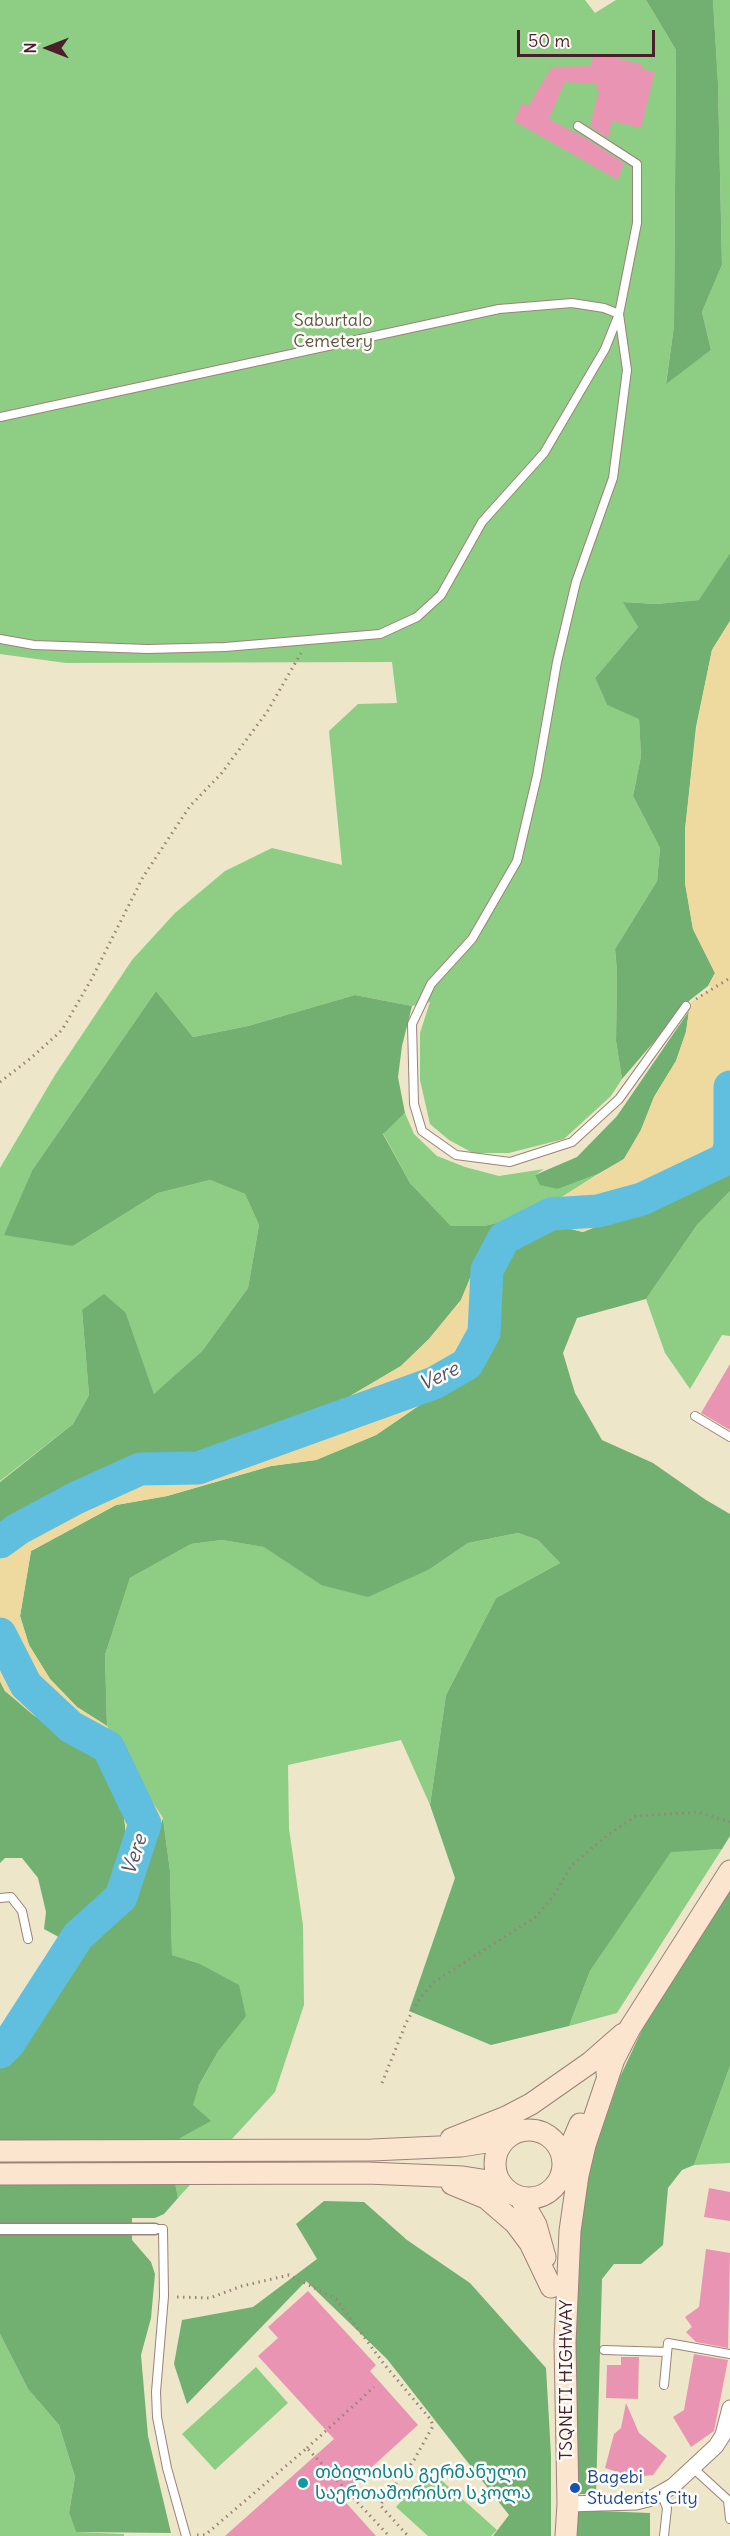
<!DOCTYPE html>
<meta charset="utf-8">
<style>
body{margin:0}
#map{position:relative;width:730px;height:2536px;overflow:hidden;background:#ede6c9;font-family:Delius,sans-serif}
canvas{display:block}
.north{position:absolute;left:18px;top:18px;width:60px;height:60px;-webkit-text-stroke:4px #fdfcf7;paint-order:stroke;rotate:270deg;font-size:16px;font-weight:700;line-height:24px;text-align:center;color:#4a1f2b}
.north::after{content:'';display:block;margin:auto;width:21px;height:27px;background:#4a1f2b;clip-path:polygon(50% 0,100% 100%,50% 72%,0 100%)}
.scale{position:absolute;left:517px;top:30px;width:138px;height:27px;box-sizing:border-box;border:3px solid #4a1f2b;border-top:0;padding-left:8px;font-size:18px;line-height:21px;white-space:nowrap;color:#4a1f2b;-webkit-text-stroke:4px #fdfcf7;paint-order:stroke}
</style>
<div id="map">
<canvas width="730" height="2536"></canvas>
<div class="north">N</div>
<div class="scale">50 m</div>
</div>
<script>
const ctx = document.querySelector('canvas').getContext('2d');
ctx.lineJoin = 'round';
function paint(path, color) { ctx.fillStyle = color; ctx.fill(path, 'evenodd'); }
const shape = rows => new Path2D(rows.map(r => 'M' + r).join(''));
function strokePath(path, color, width, dash) { ctx.strokeStyle = color; ctx.lineWidth = width; ctx.lineCap = dash ? 'butt' : 'round'; ctx.setLineDash(dash || []); ctx.stroke(path); }
function drawText(font, color, halo, rows, align = 'center') {
  ctx.font = font + ' Delius,"Noto Sans Georgian",sans-serif'; ctx.lineWidth = 5; ctx.setLineDash([]); ctx.textBaseline = 'middle'; ctx.strokeStyle = halo; ctx.fillStyle = color; for (const [text, x, y, turn = 0] of rows) {
    ctx.save(); ctx.translate(x, y); ctx.rotate((+turn || 0) * Math.PI / 180); ctx.textAlign = isNaN(turn) ? turn : align; if (halo) ctx.strokeText(text, 0, 0); ctx.fillText(text, 0, 0); ctx.restore();
  }
}
paint(shape([
 [0,0,585,0,595,13,616,0,646,0,676,50,674,326,666,383,711,350,702,312,722,265,718,83,713,0,730,0,730,553,700,600,656,604,624,602,638,627,595,678,607,705,639,718,641,756,633,796,660,848,657,881,615,949,617,972,616,1041,622,1079,611,1096,564,1139,509,1153,473,1153,449,1140,430,1124,420,1080,420,1033,430,1002,412,1006,355,995,248,1026,193,1037,156,991,33,1169,73,1246,158,1193,210,1180,245,1194,259,1225,248,1288,202,1351,154,1395,126,1313,82,1310,89,1395,73,1424,0,1481,0,1168,55,1075,132,960,175,913,225,871,272,848,342,865,329,731,358,704,397,703,392,662,66,663,0,654],
 [405,1113,414,1134,437,1156,465,1167,499,1176,544,1169,535,1175,558,1189,598,1174,546,1207,518,1218,484,1226,451,1226,410,1183,383,1133],
 [730,1191,730,1336,722,1335,690,1389,665,1353,646,1299,697,1225],
 [518,1533,538,1540,560,1563,496,1598,446,1695,430,1805,401,1740,288,1765,289,1829,303,1925,304,2005,275,2092,178,2198,174,2177,180,2138,199,2085,219,2050,198,1963,172,1955,170,1871,163,1818,119,1752,107,1726,105,1655,130,1578,191,1544,222,1540,265,1547,321,1585,430,1569,468,1543],
 [722,1849,617,2013,569,2026,590,1971,671,1851],
 [730,2066,730,2163,694,2165],
 [0,2334,28,2389,59,2425,75,2477,69,2513,76,2532,124,2534,124,2536,0,2536],
 [256,2367,288,2403,215,2470,182,2434],
 [430,2470,497,2530,491,2536,428,2536,396,2507]
]), '#8ecd84');
paint(shape([
 [646,0,713,0,718,83,722,265,702,312,711,350,666,384,674,326,676,50],
 [730,553,730,621,712,650,696,727,685,830,685,883,693,929,715,973,708,986,690,1000,622,1079,616,1041,617,972,615,949,657,881,660,848,633,796,641,756,639,719,607,705,595,678,638,627,623,602,656,604,699,600],
 [156,991,193,1037,248,1026,355,995,412,1006,402,1046,398,1077,405,1113,383,1134,410,1183,451,1226,484,1226,509,1220,481,1252,461,1300,429,1339,401,1366,328,1409,282,1431,165,1462,138,1464,0,1532,0,1482,73,1424,89,1395,82,1310,104,1294,126,1313,154,1394,202,1351,248,1288,259,1225,245,1194,210,1180,158,1193,73,1246,4,1235,33,1169],
 [689,1011,686,1032,676,1061,654,1097,641,1130,624,1159,598,1174,558,1189,540,1185,535,1175,577,1157,617,1116],
 [730,1172,730,1191,697,1225,646,1299,577,1318,563,1353,575,1393,602,1440,653,1463,706,1500,730,1514,730,1836,722,1849,671,1852,590,1971,569,2026,491,2045,409,2011,455,1878,430,1805,446,1695,496,1598,560,1563,538,1540,518,1533,468,1543,430,1569,368,1597,321,1585,264,1547,222,1540,191,1544,130,1578,105,1655,107,1726,77,1707,50,1679,29,1645,20,1616,31,1551,116,1505,167,1496,271,1466,316,1460,376,1435,474,1368,486,1337,495,1270,515,1243,559,1226,583,1232],
 [0,1681,5,1691,102,1762,122,1796,126,1835,112,1888,88,1912,66,1941,44,1929,46,1912,38,1878,22,1858,5,1858,0,1863],
 [163,1818,170,1871,172,1955,198,1963,239,1985,246,2016,219,2050,199,2085,193,2105,211,2121,180,2138,174,2177,178,2198,164,2214,155,2218,132,2218,132,2240,151,2262,155,2274,151,2318,141,2355,148,2436,171,2533,76,2532,69,2513,75,2477,59,2425,28,2389,0,2334,0,2065,88,1945,113,1916,147,1862],
 [730,1884,730,2066,694,2165,682,2170,668,2188,663,2245,641,2264,614,2264,602,2279,596,2494,575,2494,576,2242,587,2172,620,2077,648,2017],
 [324,2201,364,2202,407,2240,470,2283,546,2368,551,2455,551,2536,493,2536,509,2515,387,2359,306,2281,187,2404,174,2364,182,2320,253,2307,317,2259,296,2224],
 [575,2510,650,2513,650,2536,574,2536]
]), '#72b072');
paint(shape([
 [730,621,730,1172,583,1232,559,1226,515,1244,495,1270,486,1337,474,1368,376,1435,316,1460,271,1466,167,1496,116,1505,31,1551,20,1616,29,1645,50,1679,77,1707,107,1726,119,1752,163,1818,136,1887,88,1945,0,2065,0,2041,66,1941,88,1912,112,1888,126,1835,122,1796,102,1762,75,1741,33,1715,5,1691,0,1681,0,1532,65,1493,138,1464,165,1462,282,1431,328,1409,401,1366,429,1339,461,1300,481,1252,509,1220,546,1207,624,1159,641,1130,654,1097,676,1061,686,1032,689,1011,686,1006,713,987,708,986,715,973,693,929,685,883,685,830,697,724,712,650]
]), '#eeda9e');
strokePath(shape([
 [0,1542,18,1529,76,1498,140,1469,198,1468,434,1383,467,1364,484,1333,487,1270,504,1238,551,1214,598,1211,642,1199,726,1159,730,1146,730,1087],
 [0,1634,26,1685,71,1727,108,1747,145,1824,121,1897,78,1936,9,2043,0,2052]
]), '#60bede', 33);
paint(shape([
 [594,52,643,65,642,69,655,72,641,128,612,121,608,138,590,126,599,90,596,89,597,84,565,82,549,119,587,139,624,163,618,180,514,121,522,103,528,106,552,67,591,66],
 [730,1364,730,1430,701,1413],
 [709,2188,730,2192,730,2221,704,2217],
 [706,2249,730,2253,728,2348,696,2342,686,2332,692,2327,685,2317,699,2307],
 [308,2291,376,2365,370,2371,418,2425,340,2496,376,2536,225,2536,334,2439,258,2356,278,2338,268,2327],
 [694,2354,728,2360,714,2431,691,2447,673,2417,684,2410],
 [621,2357,639,2357,638,2399,606,2398,607,2365,621,2365],
 [626,2403,639,2433,667,2456,653,2475,633,2477,605,2468,614,2434,621,2428]
]), '#e994b2');
const service = shape([
 [0,417,499,309,572,303,604,308,619,314,627,370,613,478,576,582,557,662,537,776,517,861,472,939,431,984,412,1024,414,1104,422,1131,456,1155,510,1162,572,1142,619,1099,686,1006],
 [0,639,34,645,148,649,225,647,380,634,417,617,441,595,482,522,544,453,605,349,619,314,637,223,637,164,578,126],
 [695,1416,730,1437],
 [0,1898,11,1897,22,1911,28,1939],
 [155,2229,163,2229,164,2296,156,2392,157,2417,167,2468,186,2536],
 [604,2350,667,2352],
 [664,2385,668,2343,730,2354],
 [694,2469,728,2500,730,2519],
 [661,2493,667,2508,664,2536]
]);
const pedestrian = shape([
 [0,2229,155,2229]
]);
const minor = shape([
 [568,2504,636,2502,652,2498,673,2486,716,2446,723,2435,730,2408]
]);
const secondary = shape([
 [607,2073,630,2028,730,1871],
 '495 2164a34 34 0 1 1 68 0a34 34 0 1 1-68 0Z',
 [451,2139,506,2117,531,2104,591,2062,623,2034],
 [0,2151,372,2150,461,2146,506,2139],
 [563,2164,580,2124],
 [0,2174,367,2173,463,2177,501,2183],
 [452,2184,486,2198,515,2223,530,2243,551,2287],
 [520,2197,536,2225,545,2257],
 [566,2536,568,2504,565,2343,570,2231,578,2175,585,2145,613,2062]
]);
strokePath(service, '#9c827a', 10);
strokePath(pedestrian, '#9c827a', 13);
strokePath(minor, '#9c827a', 17);
strokePath(secondary, '#9c827a', 23);
strokePath(shape([
 [696,999,730,978],
 [0,1082,31,1058,62,1030,91,980,143,877,190,806,221,774,267,712,301,653],
 [382,2083,406,2023,420,1998,434,1982,537,1916,554,1895,571,1866,609,1834,636,1816,698,1812,730,1822],
 [177,2297,210,2298,242,2286,289,2275,336,2299,384,2364,431,2420,433,2426,414,2460,380,2505,408,2536],
 [307,2448,374,2387],
 [197,2535,205,2535,307,2448,389,2536]
]), '#9c827a', 3, [1.5, 4.5]);
strokePath(service, '#fff', 8);
strokePath(pedestrian, '#fff', 10);
strokePath(minor, '#fff', 15);
strokePath(secondary, '#fce5cf', 21);
for (const [x, y, r, color] of [
 [303,2483,6,"#0f9aa8"],
 [575,2488,6,"#1a4fb4"]
]) { const dot = new Path2D(); dot.arc(x, y, r, 0, 2 * Math.PI); ctx.fillStyle = color; ctx.fill(dot); strokePath(dot, '#fdfcf7', 2); }
drawText('18px', '#5e5346', '#fdfcf7', [
 ["Saburtalo",333,321],
 ["Cemetery",333,342]
]);
drawText('18px', '#4a1f2b', '#fdfcf7', [
 ["TSQNETI HIGHWAY",567,2380,-90]
]);
drawText('18px', '#0d838f', '#fdfcf7', [
 ["თბილისის გერმანული",315,2473],
 ["საერთაშორისო სკოლა",315,2494]
], 'left');
drawText('18px', '#164399', '#fdfcf7', [
 ["Bagebi",587,2478],
 ["Students' City",587,2499]
], 'left');
drawText('italic 20px', '#52576a', '#fdfcf7', [
 ["Vere",439,1377,-26],
 ["Vere",135,1855,-72]
]);
</script>
